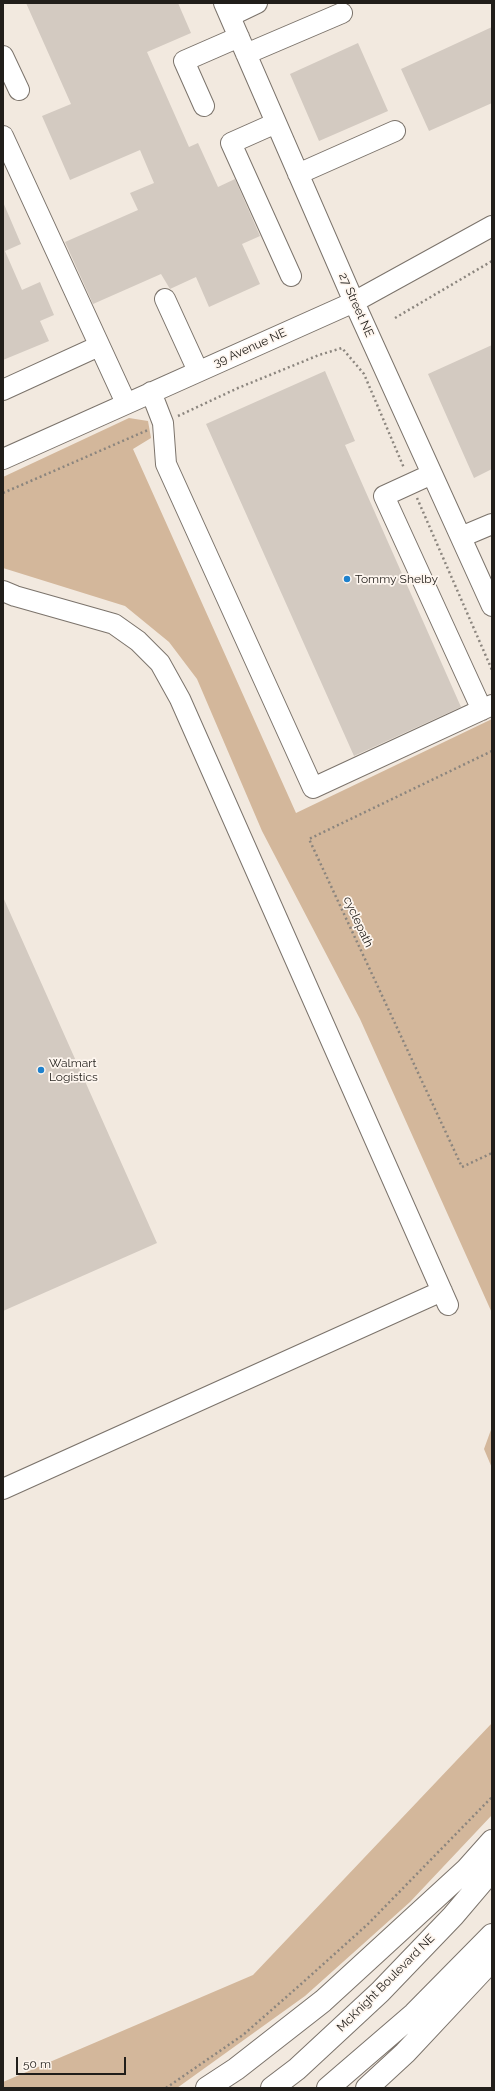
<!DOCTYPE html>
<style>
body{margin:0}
#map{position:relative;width:495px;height:2091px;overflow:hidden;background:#f2e9df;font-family:Raleway,sans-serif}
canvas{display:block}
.frame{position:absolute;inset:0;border:4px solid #211e1a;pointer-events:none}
.scale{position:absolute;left:16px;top:2057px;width:110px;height:18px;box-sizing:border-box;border:2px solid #211e1a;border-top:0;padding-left:5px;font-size:12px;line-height:14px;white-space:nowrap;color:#211e1a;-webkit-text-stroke:3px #fef6ef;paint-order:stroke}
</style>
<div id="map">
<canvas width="495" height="2091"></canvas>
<div class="frame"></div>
<div class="scale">50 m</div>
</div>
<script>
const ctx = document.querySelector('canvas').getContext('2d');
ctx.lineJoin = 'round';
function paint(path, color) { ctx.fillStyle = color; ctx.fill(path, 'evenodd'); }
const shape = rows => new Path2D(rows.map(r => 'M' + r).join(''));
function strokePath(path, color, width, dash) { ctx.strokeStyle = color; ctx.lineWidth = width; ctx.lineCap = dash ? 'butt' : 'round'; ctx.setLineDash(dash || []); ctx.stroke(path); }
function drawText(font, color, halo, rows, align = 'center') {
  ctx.font = font + ' Raleway,sans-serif'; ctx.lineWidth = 3.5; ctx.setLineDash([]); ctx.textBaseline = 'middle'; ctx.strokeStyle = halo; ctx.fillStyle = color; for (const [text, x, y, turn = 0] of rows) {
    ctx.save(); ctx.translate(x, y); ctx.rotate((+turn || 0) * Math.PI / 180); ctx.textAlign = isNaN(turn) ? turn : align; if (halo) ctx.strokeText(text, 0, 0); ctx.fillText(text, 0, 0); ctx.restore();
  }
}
paint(shape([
 [129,418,148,421,151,438,133,449,296,813,492,719,492,1313,360,1019,262,831,197,679,169,642,125,606,3,568,3,477],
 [492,1427,492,1468,484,1449],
 [492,1723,492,1815,410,1902,305,1996,177,2088,3,2088,3,2082,253,1975]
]), '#d3b79b');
paint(shape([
 [26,3,178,3,191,33,147,52,189,147,198,143,218,187,235,179,260,236,242,244,260,284,209,307,196,277,170,289,161,274,93,304,65,242,138,210,130,193,154,183,140,150,70,180,42,116,71,104],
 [492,27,492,103,429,131,401,69],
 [358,43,388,111,319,141,290,74],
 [3,202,21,244,5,251,22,290,40,282,54,315,40,321,49,341,3,360],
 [492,345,492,469,474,478,428,374],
 [325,371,355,441,345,445,461,707,354,756,206,424],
 [3,897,157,1243,3,1311]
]), '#d3cac1');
const minor = shape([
 [224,3,354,302,492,606],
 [230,16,257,3],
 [246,54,342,13],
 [3,56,19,90],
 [204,106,184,61,239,37],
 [276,123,231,143,291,276],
 [3,136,126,403],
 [298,174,395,131],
 [165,299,198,371],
 [3,390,99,346],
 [151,392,163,423,166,464,313,788,492,705],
 [3,459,354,302,492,226],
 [432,474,384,496,482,710],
 [461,537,492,524],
 [3,591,15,596,114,624,138,641,160,663,180,699,448,1305],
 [3,1489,442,1291]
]);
const major = shape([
 [207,2088,236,2069,323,2001,467,1869,492,1841],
 [272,2088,297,2069,380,1992,453,1916,492,1870],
 [328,2088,414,2014,492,1935],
 [367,2088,405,2053,492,1960]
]);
strokePath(minor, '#7b736b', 22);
strokePath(major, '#7b736b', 24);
strokePath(shape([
 [395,318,492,261],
 [178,416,238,388,319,355,342,348,364,374,404,468],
 [3,493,148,430],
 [417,498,492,670],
 [492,751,309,839,462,1167,492,1153],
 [166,2088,243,2035,300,1985,368,1924,492,1797]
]), '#8b857e', 2.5, [2, 3]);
strokePath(minor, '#fff', 20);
strokePath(major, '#fff', 22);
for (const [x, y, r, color] of [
 [347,579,4,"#1e81cd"],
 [41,1070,4,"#1e81cd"]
]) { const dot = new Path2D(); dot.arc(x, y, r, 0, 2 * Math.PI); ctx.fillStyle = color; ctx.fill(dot); strokePath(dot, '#fef6ef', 1.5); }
drawText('12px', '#211e1a', '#fef6ef', [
 ["27 Street NE",356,305,66],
 ["39 Avenue NE",250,348,-24],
 ["cyclepath",358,922,65],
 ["McKnight Boulevard NE",386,1983,-45]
]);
drawText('12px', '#211e1a', '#fef6ef', [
 ["Tommy Shelby",355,579],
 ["Walmart",49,1063],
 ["Logistics",49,1077]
], 'left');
</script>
